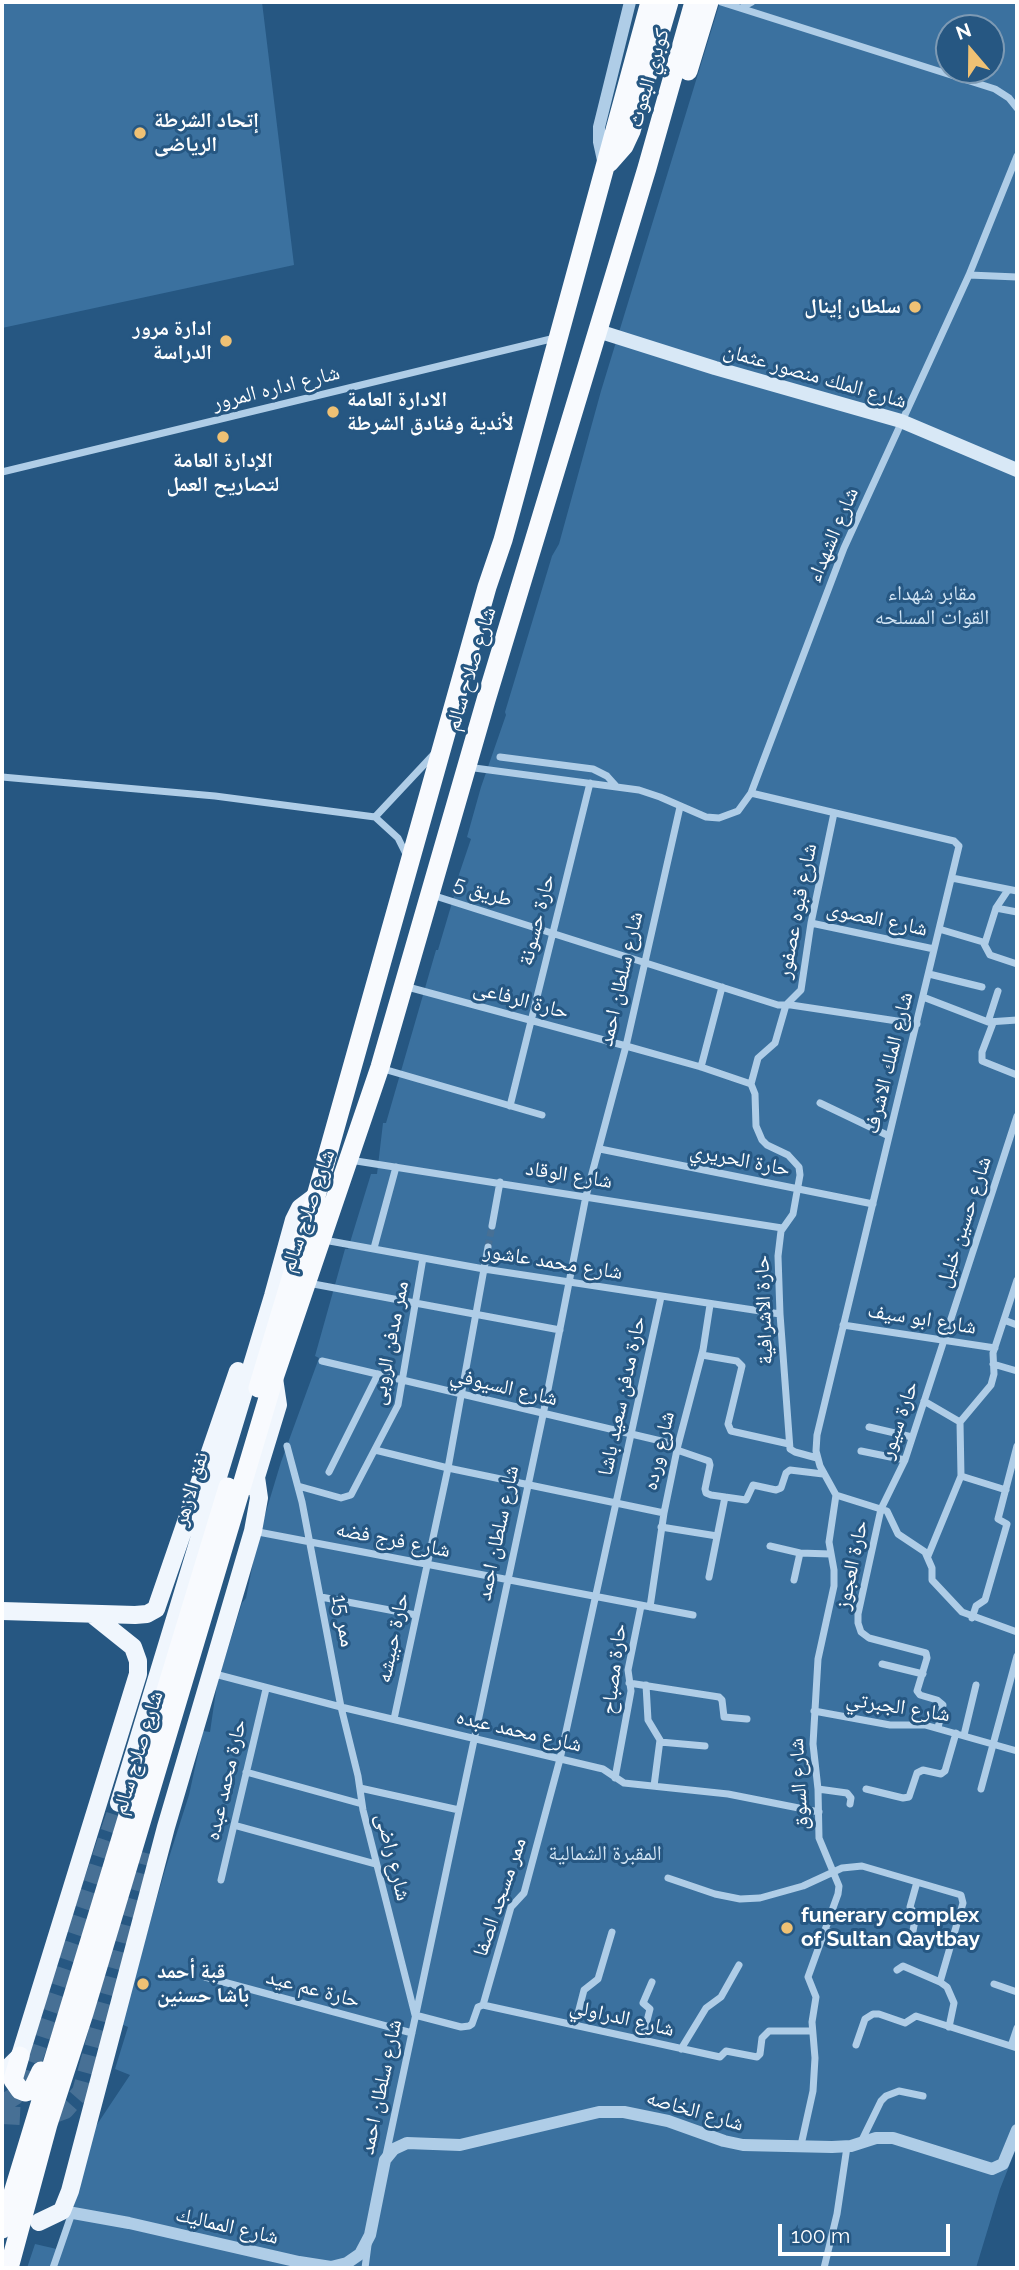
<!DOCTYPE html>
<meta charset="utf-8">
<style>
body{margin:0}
#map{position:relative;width:1019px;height:2270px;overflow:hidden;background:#265782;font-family:Raleway,sans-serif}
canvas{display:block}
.frame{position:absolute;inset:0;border:4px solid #fff;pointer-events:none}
.north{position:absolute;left:935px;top:14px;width:70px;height:70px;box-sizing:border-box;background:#265782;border:2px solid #7d9ab4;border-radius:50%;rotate:340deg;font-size:19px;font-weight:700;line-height:28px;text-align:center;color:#fff}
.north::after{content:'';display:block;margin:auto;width:24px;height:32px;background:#efc174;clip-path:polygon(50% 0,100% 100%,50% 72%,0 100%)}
.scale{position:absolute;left:778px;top:2224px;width:172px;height:32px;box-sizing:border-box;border:4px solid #fff;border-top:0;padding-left:9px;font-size:21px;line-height:24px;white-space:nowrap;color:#fff;-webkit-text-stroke:5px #265782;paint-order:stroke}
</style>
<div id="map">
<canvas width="1019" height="2270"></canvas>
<div class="frame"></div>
<div class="north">N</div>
<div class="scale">100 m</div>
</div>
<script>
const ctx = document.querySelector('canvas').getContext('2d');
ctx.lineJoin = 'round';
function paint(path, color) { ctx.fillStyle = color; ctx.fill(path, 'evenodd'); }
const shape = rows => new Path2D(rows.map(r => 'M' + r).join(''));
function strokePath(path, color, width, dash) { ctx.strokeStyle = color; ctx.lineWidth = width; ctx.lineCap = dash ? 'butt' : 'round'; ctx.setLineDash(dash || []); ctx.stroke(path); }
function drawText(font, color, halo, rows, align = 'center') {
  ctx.font = font + ' Raleway,"Noto Naskh Arabic",sans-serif'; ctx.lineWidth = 6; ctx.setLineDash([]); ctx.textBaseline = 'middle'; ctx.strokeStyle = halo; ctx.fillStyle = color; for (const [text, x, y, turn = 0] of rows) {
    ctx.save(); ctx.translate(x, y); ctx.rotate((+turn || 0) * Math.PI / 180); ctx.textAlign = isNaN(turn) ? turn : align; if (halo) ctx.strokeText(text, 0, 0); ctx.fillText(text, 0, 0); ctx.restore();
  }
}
paint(shape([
 [2,2,262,2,294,265,2,328],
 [720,2,1017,2,1017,2146,1000,2189,976,2268,20,2268,27,2268,35,2244,61,2250,70,2221,90,2135,130,2075,115,2069,128,2027,121,2024,165,1870,189,1795,203,1731,210,1732,217,1684,242,1603,246,1598,258,1538,281,1462,319,1358,315,1356,345,1249,348,1249,371,1174,377,1174,383,1123,386,1123,436,950,438,950,454,896,452,895,471,839,467,837,481,787,506,715,505,712,552,556,559,544,601,391],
 [949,28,991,28,991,70,949,70]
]), '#3b719f');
strokePath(shape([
 [488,1247,492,1226]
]), '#477095', 7, [7, 3.5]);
strokePath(shape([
 [2,2104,15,2096,25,2085,119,1803],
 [2,2115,41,2117,54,2114,65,2110,81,2092,146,1853]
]), '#477095', 18, [18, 9]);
strokePath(shape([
 [721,2,995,89,1009,98,1017,108],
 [741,8,752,2],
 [969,275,1017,277],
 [2,472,555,338],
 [500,757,593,769,607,776,616,786],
 [467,767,639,790,660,797,706,817,719,818,738,811,751,793,844,548,969,275,1017,156],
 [2,777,215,796,375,817,398,838,407,856],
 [751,793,954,841,959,846,817,1435,816,1451,820,1466,836,1495],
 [375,817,434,754],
 [952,878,1017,891],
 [432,895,778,1005,791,1005,917,1024],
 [996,908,1017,912],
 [811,923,934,949],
 [939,929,983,942,990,955,1017,964],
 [985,943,996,908,1008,890],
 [929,974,982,987],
 [404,986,626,1046,701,1067,751,1084],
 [923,997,988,1022,1017,1020],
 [988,1022,998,991],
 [993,1023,982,1052,982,1061,1017,1075],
 [701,1067,722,987],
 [380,1068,542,1115],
 [751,1084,755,1094,756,1126,762,1140,767,1145,788,1155,799,1167,800,1175,793,1214,781,1231,778,1256,780,1314,790,1449,795,1452,817,1458],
 [751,1084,758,1058,775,1043,786,1005,801,990,811,923,834,813],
 [820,1103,889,1136],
 [510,1106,590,783],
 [600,1149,873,1204],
 [350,1160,782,1228],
 [492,1226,500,1182],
 [324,1240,484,1269,780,1314],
 [374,1248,396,1167],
 [308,1283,560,1330],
 [1004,1320,1017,1325],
 [843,1325,995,1348],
 [702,1355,737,1361,742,1366,728,1424,731,1431,789,1444],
 [322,1361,678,1445],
 [993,1364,1017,1371],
 [924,1401,960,1422],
 [869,1427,912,1437],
 [287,1446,302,1502,341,1707,358,1776,363,1810,415,2015,461,2027,469,2026,472,2024,478,2007,483,2005,720,2057,726,2051,757,2057,760,2054,762,2038,769,2031,812,2031],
 [375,1450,448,1468,664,1513],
 [677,1450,709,1461,710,1465,705,1489,706,1493,711,1495,746,1500,753,1485,776,1490,781,1488,786,1473,790,1470,823,1474],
 [861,1451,905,1460],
 [329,1472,378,1374],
 [961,1476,1006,1490],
 [298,1486,341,1498,351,1495,398,1405,423,1258],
 [836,1495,887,1511,898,1534,925,1552,932,1568,932,1580,962,1612,1017,1632],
 [661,1527,717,1536],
 [253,1531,693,1615],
 [770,1546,800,1553,830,1554],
 [928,1556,961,1476,960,1422,991,1385,994,1374,993,1353,1017,1280],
 [709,1577,725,1497],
 [794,1580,800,1553],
 [321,1597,416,1615],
 [650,1607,664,1513,678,1445,703,1350,710,1305],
 [972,1618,976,1606,985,1600,1007,1524,998,1519,1017,1446],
 [882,1664,923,1674],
 [211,1673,341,1707,603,1769,624,1783,728,1794,819,1812],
 [629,1683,719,1697,722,1700,724,1717,747,1719],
 [646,1685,648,1720,660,1740,654,1786],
 [814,1711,890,1725,925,1725,1017,1751],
 [394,1719,448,1468,488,1247],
 [938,1728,943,1705,937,1700,920,1695,917,1691,927,1658,926,1653,869,1638,861,1632,858,1623,858,1614,881,1509,905,1460,1017,1116],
 [964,1735,976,1685],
 [660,1742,705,1746],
 [246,1772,362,1804],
 [615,1778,631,1691,628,1670,641,1606],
 [360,1788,459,1810],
 [818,1789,847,1793,851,1798,850,1804],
 [866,1789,903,1798,909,1797,917,1773,923,1770,941,1774,945,1771,956,1733],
 [981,1789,1017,1656],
 [234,1825,376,1864],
 [668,1878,715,1894,740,1899,760,1898,803,1886,842,1868,862,1866,961,1895,963,1903,940,1982],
 [221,1880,266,1689],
 [825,1930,863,1943],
 [912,1936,916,1915,910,1907,917,1882],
 [897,1970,903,1966,940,1982,947,1987,954,2003,949,2027],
 [205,1977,412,2033],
 [994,1984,1017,1992],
 [483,2005,511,1907,524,1893,560,1759,661,1297],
 [575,2025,584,1990,598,1979,612,1932],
 [642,2040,650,2009,643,2003,652,1982],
 [856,2045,865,2019,873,2014,879,2014,905,2023,916,2016,1017,2048],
 [1011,2046,1017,2028],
 [681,2049,706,2008,721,1997,739,1965],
 [861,2142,881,2101,886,2096,899,2091,923,2096],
 [801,2145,813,2091,815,2058,812,2022,816,1997,808,1977,838,1894,839,1886,819,1838,818,1789,813,1744,818,1659,834,1586,834,1570,829,1542,836,1495],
 [386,2155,543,1415,586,1196,626,1046,680,807],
 [53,2268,72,2213],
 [365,2268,368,2245],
 [824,2268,837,2214,847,2147]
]), '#afcde7', 7);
strokePath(shape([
 [604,165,599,142,599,127,630,2],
 [62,2211,129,2223,299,2262,331,2267,347,2263,360,2254,370,2235,385,2160,394,2149,407,2143,460,2145,599,2112,624,2112,668,2121,724,2141,743,2145,832,2147,851,2146,876,2138,893,2138,992,2169,1003,2164,1017,2130]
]), '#afcde7', 12);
strokePath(shape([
 [598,331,715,368,901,421,1017,470]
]), '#d8e8f6', 14);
strokePath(shape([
 [253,1487,278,1405,274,1378],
 [2,1611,135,1615,147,1614,156,1609,238,1371],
 [119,1803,273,1296,294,1220,300,1208,316,1196],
 [2,2074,20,2056,138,1674,138,1661,133,1647,93,1615],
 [39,2222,62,2211,70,2191,166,1827,253,1531,259,1498,256,1477]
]), '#f0f6fd', 18);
strokePath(shape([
 [688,71,709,2],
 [609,163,624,146,631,131,669,2],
 [258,1388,316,1196,487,587,503,540,650,2],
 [20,2056,13,2080,20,2090,25,2092,32,2090,41,2071],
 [2,2229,228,1487],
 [9,2268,48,2124,84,2013,274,1378,380,1067,486,700,647,168,694,2]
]), '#f8fafe', 19);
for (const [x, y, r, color] of [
 [140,133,7,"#efc174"],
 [915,307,7,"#efc174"],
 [226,341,7,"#efc174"],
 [333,412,7,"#efc174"],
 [223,437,7,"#efc174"],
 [787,1928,7,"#efc174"],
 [143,1984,7,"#efc174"]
]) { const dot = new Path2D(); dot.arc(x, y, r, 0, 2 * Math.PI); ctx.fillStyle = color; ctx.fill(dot); strokePath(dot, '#265782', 2.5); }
drawText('21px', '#fff', '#265782', [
 ["كوبري البعوث",649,78,-74],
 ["شارع الملك منصور عثمان",815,376,16],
 ["شارع اداره المرور",276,388,-14],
 ["شارع الشهداء",833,535,-67],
 ["شارع صلاح سالم",471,669,-73],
 ["طريق 5",483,892,17],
 ["شارع قبوه عصفور",797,911,-79],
 ["شارع العصوى",877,919,12],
 ["حارة حسونة",537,920,-76],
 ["شارع سلطان احمد",621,979,-77],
 ["حارة الرفاعى",521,1000,15],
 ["شارع الملك الاشرف",889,1063,-76],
 ["حارة الحريري",740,1160,11],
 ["شارع الوقاد",569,1175,9],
 ["شارع صلاح سالم",308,1211,-71],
 ["شارع حسين خليل",964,1222,-72],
 ["شارع محمد عاشور",553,1262,9],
 ["حارة الاشرافية",764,1310,-92],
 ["شارع ابو سيف",922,1319,9],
 ["ممر مدفن الروبى",390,1343,-79],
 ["شارع السيوفي",504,1387,13],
 ["حارة مدفن سعيد باشا",622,1396,-78],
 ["حارة سيور",899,1420,-71],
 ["شارع ورده",659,1451,-77],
 ["نفق الازهر",191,1489,-73],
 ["شارع سلطان احمد",498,1533,-78],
 ["شارع فرج فضه",393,1540,11],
 ["حارة العجوز",852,1565,-78],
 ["ممر 15",343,1621,80],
 ["حارة حبيشه",393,1638,-78],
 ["حارة مصباح",614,1669,-83],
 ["شارع الجبرتي",898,1707,9],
 ["شارع محمد عبده",519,1731,13],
 ["شارع صلاح سالم",138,1753,-73],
 ["حارة محمد عبده",226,1780,-77],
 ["شارع السوق",799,1784,-93],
 ["شارع راضى",393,1857,76],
 ["ممر مسجد الصفا",500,1897,-71],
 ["حارة عم عيد",313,1989,15],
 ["شارع الدراولي",622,2018,13],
 ["شارع سلطان احمد",381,2087,-78],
 ["شارع الخاصه",695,2111,16],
 ["شارع المماليك",227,2226,13]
]);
drawText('bold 21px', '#fff', '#265782', [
 ["إتحاد الشرطة",154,121],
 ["الرياضى",154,145],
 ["سلطان إينال",901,307,"right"],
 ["ادارة مرور",212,329,"right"],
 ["الدراسة",212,353,"right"],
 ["الادارة العامة",347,400],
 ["لأندية وفنادق الشرطة",347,424],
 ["الإدارة العامة",223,461,"center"],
 ["لتصاريح العمل",223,485,"center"],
 ["funerary complex",801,1916],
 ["of Sultan Qaytbay",801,1940],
 ["قبة أحمد",157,1972],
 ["باشا حسنين",157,1996]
], 'left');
drawText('21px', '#d2e5f5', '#265782', [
 ["مقابر شهداء",932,594],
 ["القوات المسلحه",932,618],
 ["المقبرة الشمالية",605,1854]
]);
</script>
